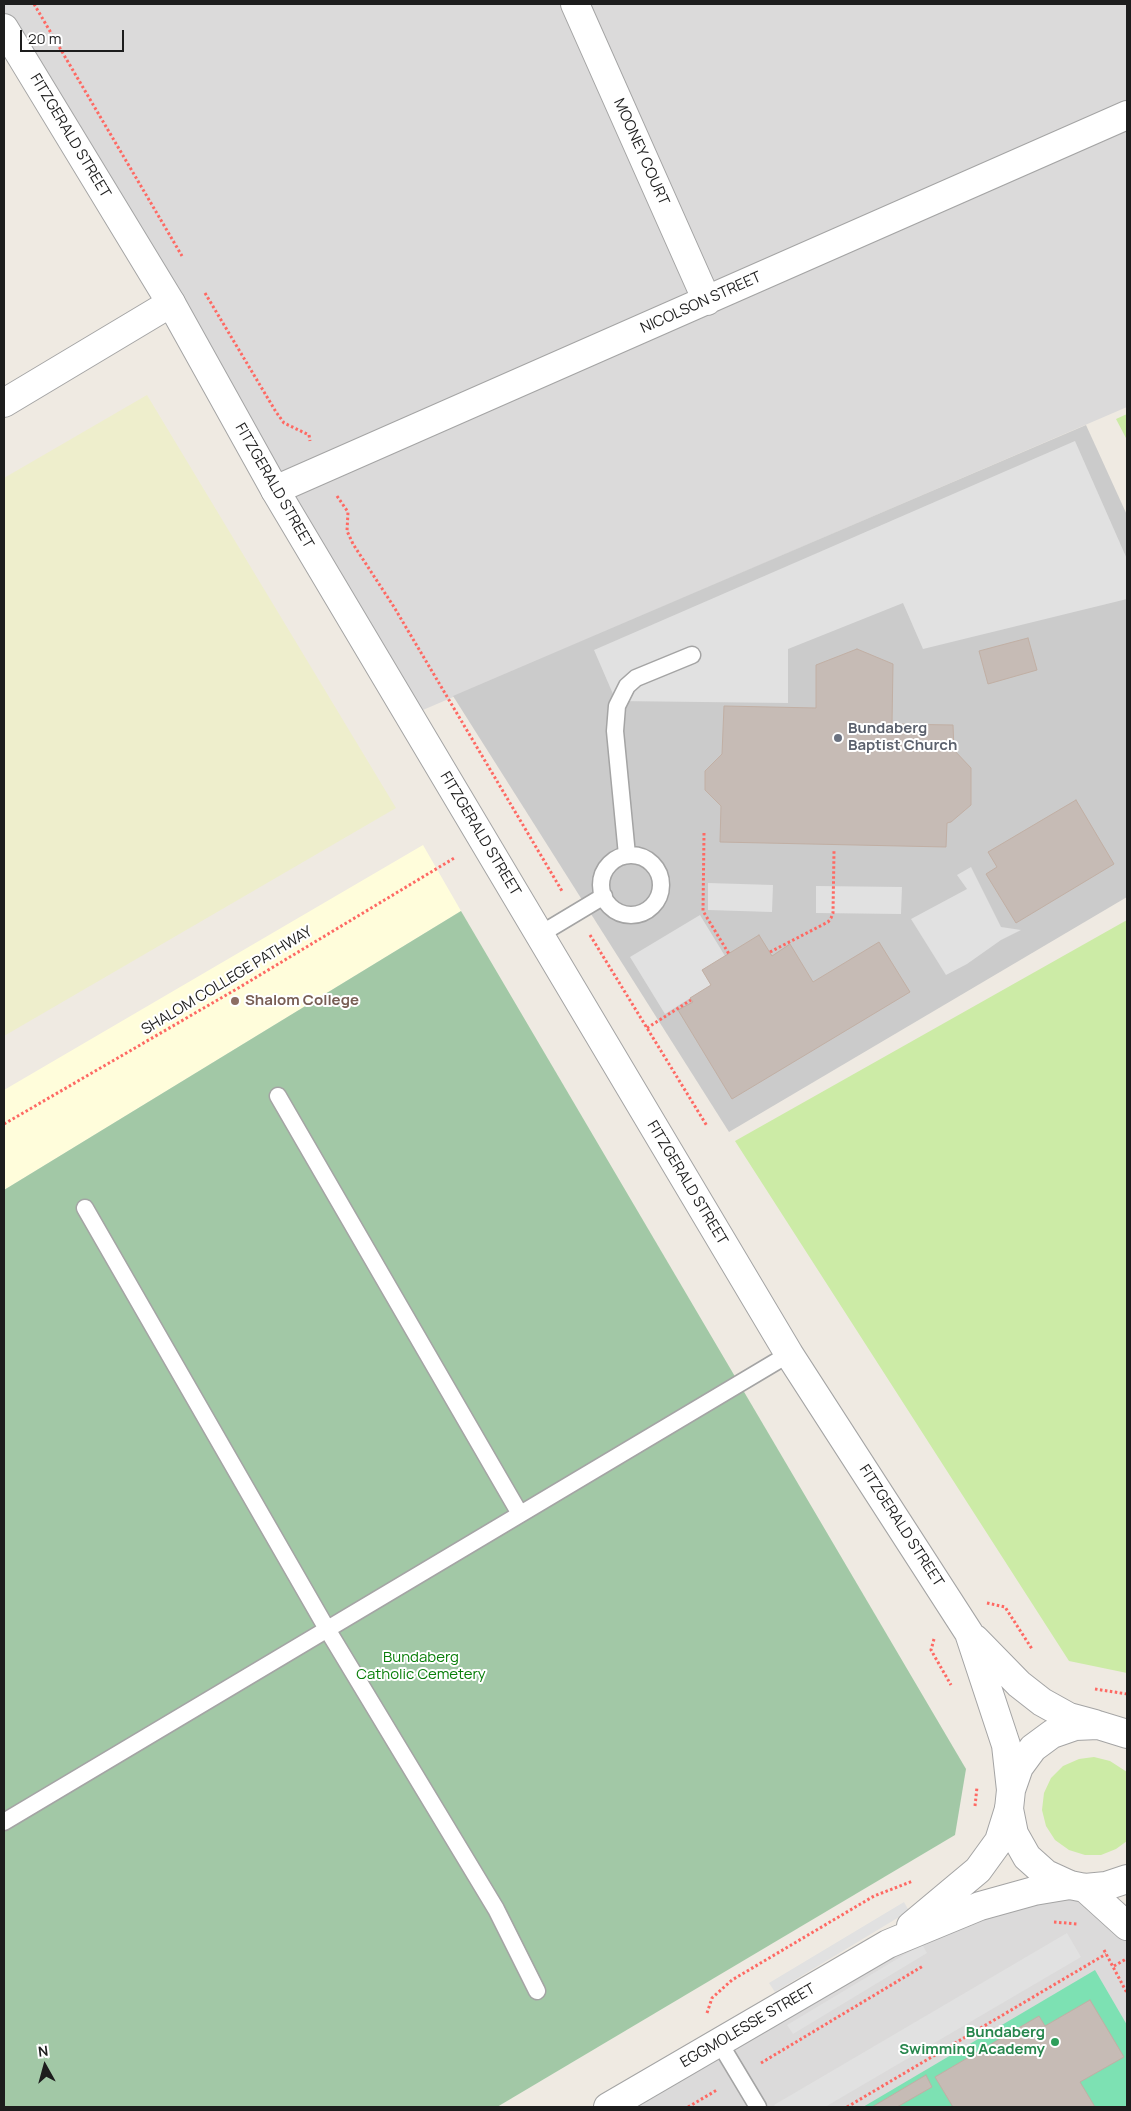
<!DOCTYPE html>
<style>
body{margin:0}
#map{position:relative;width:1131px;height:2111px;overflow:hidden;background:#efeae2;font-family:Manrope,sans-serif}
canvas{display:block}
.frame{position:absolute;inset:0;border:5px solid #1d1d1d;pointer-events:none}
.north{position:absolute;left:20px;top:2041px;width:50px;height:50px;-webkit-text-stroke:4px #fff;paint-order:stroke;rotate:353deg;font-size:14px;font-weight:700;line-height:20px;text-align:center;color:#1d1d1d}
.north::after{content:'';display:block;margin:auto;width:18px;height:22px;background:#1d1d1d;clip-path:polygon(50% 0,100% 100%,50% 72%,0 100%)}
.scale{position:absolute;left:20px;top:30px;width:104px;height:22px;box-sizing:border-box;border:2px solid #1d1d1d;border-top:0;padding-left:6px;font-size:15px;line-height:18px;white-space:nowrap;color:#1d1d1d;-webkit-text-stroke:4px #fff;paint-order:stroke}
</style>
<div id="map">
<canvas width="1131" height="2111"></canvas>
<div class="frame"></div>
<div class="north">N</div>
<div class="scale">20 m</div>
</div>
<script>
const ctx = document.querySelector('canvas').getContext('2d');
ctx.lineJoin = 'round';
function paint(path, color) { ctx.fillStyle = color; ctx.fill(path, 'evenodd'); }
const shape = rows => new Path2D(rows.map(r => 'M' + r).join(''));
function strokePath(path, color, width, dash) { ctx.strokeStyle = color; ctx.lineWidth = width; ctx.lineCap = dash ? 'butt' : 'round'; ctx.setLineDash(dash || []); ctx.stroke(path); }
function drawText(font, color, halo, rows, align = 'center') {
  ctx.font = font + ' Manrope,sans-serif'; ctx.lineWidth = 4; ctx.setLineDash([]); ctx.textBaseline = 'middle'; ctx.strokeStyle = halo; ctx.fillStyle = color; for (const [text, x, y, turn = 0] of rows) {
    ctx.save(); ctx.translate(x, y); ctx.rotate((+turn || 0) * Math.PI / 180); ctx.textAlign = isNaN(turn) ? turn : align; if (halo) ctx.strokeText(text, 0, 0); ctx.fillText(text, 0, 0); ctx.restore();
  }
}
paint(shape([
 [4,4,1127,4,1127,407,409,716,4,35],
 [1070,1887,1127,1929,1127,2107,616,2107,888,1946]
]), '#dbdada');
paint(shape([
 [423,845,461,911,4,1190,4,1090]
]), '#fffddb');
paint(shape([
 [1086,425,1127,515,1127,897,729,1132,453,696]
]), '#cbcbcb');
paint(shape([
 [147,395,396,808,4,1036,4,478]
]), '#eec');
paint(shape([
 [1127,414,1127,440,1116,419],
 [1127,920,1127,1673,1069,1661,735,1141],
 [1094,1757,1110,1761,1127,1772,1127,1841,1116,1849,1101,1855,1085,1855,1069,1850,1055,1840,1046,1826,1042,1810,1044,1793,1051,1778,1063,1766,1079,1759]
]), '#cceba6');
paint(shape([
 [461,911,966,1769,955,1835,497,2107,4,2107,4,1190]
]), '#a2c8a6');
paint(shape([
 [1095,1970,1127,2025,1127,2107,863,2107]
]), '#7de1b3');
paint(shape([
 [1075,441,1127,559,1127,599,923,649,903,603,788,649,788,703,616,701,594,650],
 [971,867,1001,927,1021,930,1001,940,967,964,946,975,911,919,967,889,957,875],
 [708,883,773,885,772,912,708,910],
 [816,886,902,887,901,914,816,913],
 [700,915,725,956,702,970,711,985,665,1014,630,957],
 [904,1902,909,1911,775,1992,769,1983],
 [1067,1933,1081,1957,825,2107,776,2107,774,2105],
 [922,1944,927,1953,793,2034,787,2025]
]), '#e1e1e1');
const building = shape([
 [1028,638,1037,670,988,684,979,651,1028,638],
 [857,649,893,664,892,724,953,725,954,750,971,768,971,805,951,822,947,823,946,847,720,842,721,806,705,790,705,771,722,754,724,706,816,708,816,665,857,649],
 [1076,800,1114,864,1016,923,986,874,997,867,988,852,1076,800],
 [759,935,772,956,790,944,813,982,879,942,910,992,732,1099,678,1010,693,1002,690,998,711,985,702,970,759,935],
 [1090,2000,1124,2057,1080,2082,1095,2107,953,2107,935,2077,1039,2016,1045,2026,1090,2000],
 [926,2075,932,2087,897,2107,872,2107,926,2075]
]);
paint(building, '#c6bbb5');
strokePath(building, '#c1afa4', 1);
const service = shape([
 [627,855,615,731,617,706,627,686,636,678,692,655],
 '601 885a30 30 0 1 1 60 0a30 30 0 1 1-60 0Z',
 [539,935,604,896],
 [278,1096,520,1514],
 [85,1208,327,1629,496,1909,537,1991],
 [4,1822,789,1354],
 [719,2042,758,2107]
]);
const minor = shape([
 [575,4,707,301],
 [4,403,171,303],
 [275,490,1127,115],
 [911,1926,978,1870,999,1841,1009,1809],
 [608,2107,888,1944,980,1906,1034,1891,1070,1885]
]);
const tertiary = shape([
 [4,28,171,303,275,490,789,1354,969,1633,1006,1745,1011,1790],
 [975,1639,1019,1684,1042,1702,1069,1717,1095,1724],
 [1127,1734,1098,1725,1075,1726,1052,1734,1033,1748,1019,1767,1011,1790,1009,1809,1014,1834,1027,1857,1046,1874,1070,1885,1085,1888,1106,1886,1127,1879],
 [1085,1888,1127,1926]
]);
strokePath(service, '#a4a4a4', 19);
strokePath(minor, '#a4a4a4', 30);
strokePath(tertiary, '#a4a4a4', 30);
strokePath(shape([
 [34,4,182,256],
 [205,293,276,412,284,423,309,435,310,441],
 [337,496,348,512,347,531,353,544,394,607,562,891],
 [704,833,703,911,729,954],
 [590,935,707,1126],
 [770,952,828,922,831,918,833,913,834,851],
 [647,1028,691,1000],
 [4,1124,240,987,456,857],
 [987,1603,1005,1607,1032,1649],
 [934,1639,931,1650,951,1685],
 [1095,1689,1127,1694],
 [975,1806,977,1787],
 [1054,1922,1077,1924],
 [1104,1950,1127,1993],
 [1114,1966,1126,1959],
 [707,2013,712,1998,732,1980,874,1896,913,1881],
 [761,2063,923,1966],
 [688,2107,717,2090],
 [847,2107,1106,1954]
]), '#fe6963', 3, [2.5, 2.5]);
strokePath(service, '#fff', 16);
strokePath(minor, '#fff', 28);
strokePath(tertiary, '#fff', 28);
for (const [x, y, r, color] of [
 [838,738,5,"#6b7280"],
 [235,1001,5,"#8d6e63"],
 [1055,2042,5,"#2e9e5b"]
]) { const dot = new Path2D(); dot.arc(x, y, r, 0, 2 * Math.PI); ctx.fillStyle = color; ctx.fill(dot); strokePath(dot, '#fff', 2); }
drawText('15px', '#1d1d1d', '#fff', [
 ["FITZGERALD STREET",70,136,59],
 ["MOONEY COURT",641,152,66],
 ["NICOLSON STREET",701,303,-24],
 ["FITZGERALD STREET",274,486,60],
 ["FITZGERALD STREET",480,834,59],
 ["SHALOM COLLEGE PATHWAY",227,981,-31],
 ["FITZGERALD STREET",687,1183,59],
 ["FITZGERALD STREET",901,1526,57],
 ["EGGMOLESSE STREET",748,2026,-30]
]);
drawText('bold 15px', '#5b616d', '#fff', [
 ["Bundaberg",848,729],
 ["Baptist Church",848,746]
], 'left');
drawText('bold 15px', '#785e54', '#fff', [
 ["Shalom College",245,1001]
], 'left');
drawText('15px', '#087e09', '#fff', [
 ["Bundaberg",421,1658],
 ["Catholic Cemetery",421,1675]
]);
drawText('bold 15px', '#27864d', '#fff', [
 ["Bundaberg",1045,2033],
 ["Swimming Academy",1045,2050]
], 'right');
</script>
